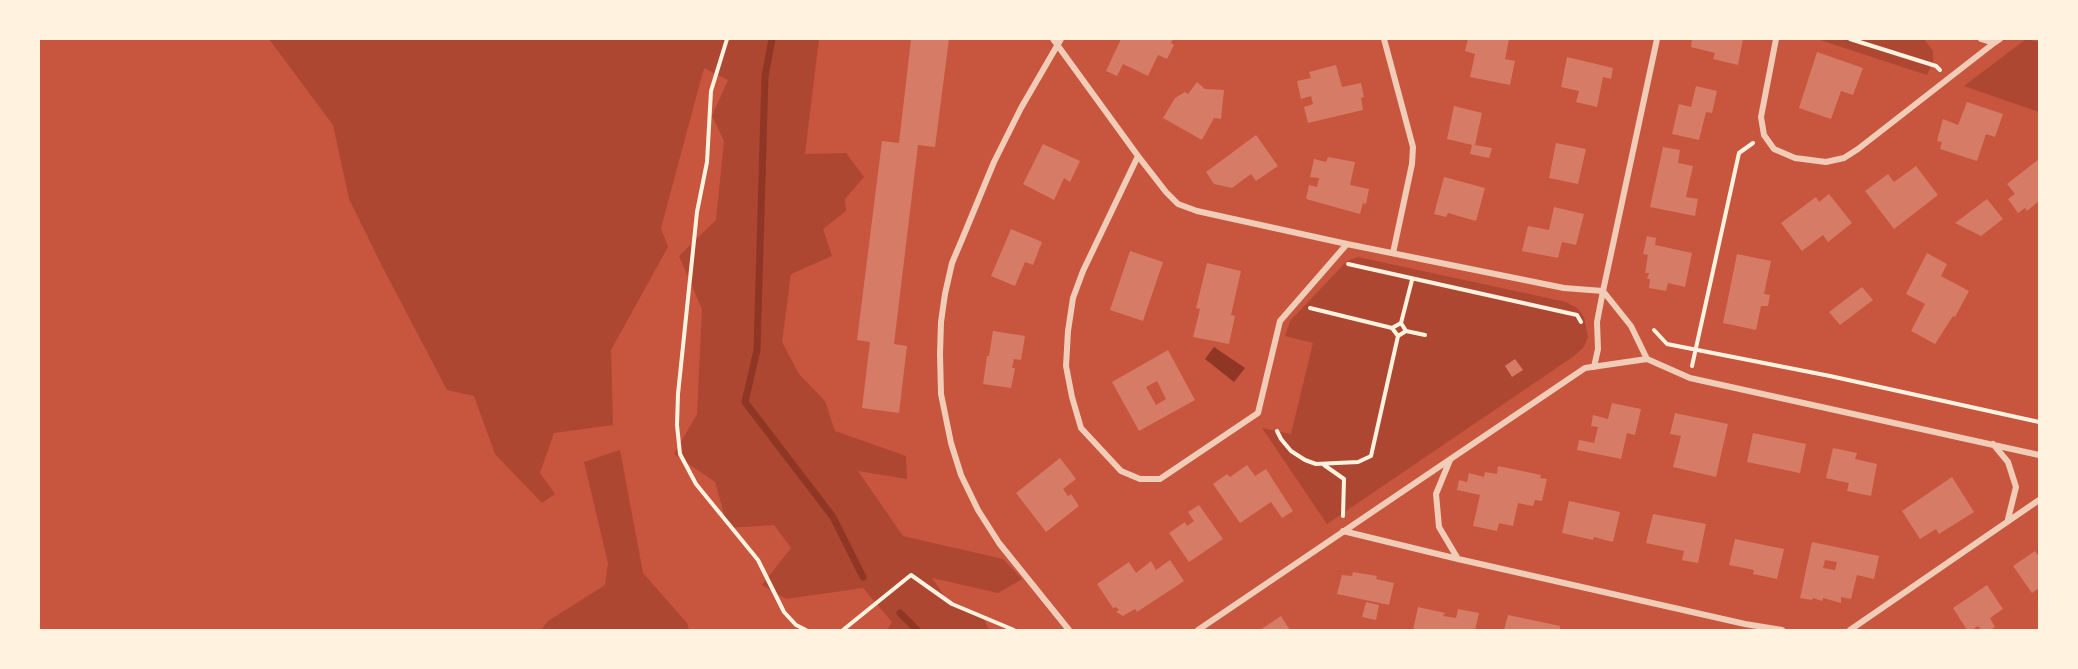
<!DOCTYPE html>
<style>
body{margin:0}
#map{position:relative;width:2078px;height:669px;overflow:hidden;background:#c8553d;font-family:"Open Sans",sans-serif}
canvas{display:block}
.frame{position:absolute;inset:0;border:40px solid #fff3e0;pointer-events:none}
</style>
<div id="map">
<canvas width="2078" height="669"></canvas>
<div class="frame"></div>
</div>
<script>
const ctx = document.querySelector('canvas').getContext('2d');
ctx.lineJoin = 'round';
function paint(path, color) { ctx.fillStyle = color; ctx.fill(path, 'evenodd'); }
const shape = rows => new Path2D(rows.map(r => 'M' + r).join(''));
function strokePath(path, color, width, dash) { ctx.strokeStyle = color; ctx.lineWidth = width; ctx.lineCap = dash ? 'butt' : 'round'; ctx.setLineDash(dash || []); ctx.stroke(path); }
paint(shape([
 [269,39,819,39,805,154,846,153,864,177,845,199,846,211,823,229,832,256,791,274,782,342,799,374,825,401,835,431,906,456,907,479,858,471,903,536,1003,559,1022,579,998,593,932,578,947,600,984,619,989,630,887,630,892,622,863,588,786,599,762,585,791,548,774,525,728,528,715,482,674,454,697,414,702,309,679,256,716,220,724,141,712,116,728,80,704,68,661,228,668,247,611,350,613,425,554,433,540,473,555,494,542,503,495,454,474,396,447,390,383,268,349,199,333,125],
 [1817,39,1924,39,1933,51,1933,62,1927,75],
 [2026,39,2039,42,2039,112,1964,86],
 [1358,257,1566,302,1577,308,1584,317,1588,337,1584,347,1574,356,1327,524,1262,428,1291,434,1313,343,1285,336,1290,321,1347,261],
 [620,450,643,573,687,623,689,630,541,630,548,621,605,585,608,563,584,462]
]), '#ae4732');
paint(shape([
 [1214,347,1245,368,1234,382,1205,359]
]), '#8f3625');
strokePath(shape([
 [772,39,765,76,757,350,745,402,833,517,863,577],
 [900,613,917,630]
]), '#8f3625', 7);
paint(shape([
 [911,39,949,39,935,147,918,145,894,344,907,346,899,413,862,408,870,342,857,340,882,141,899,143],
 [1121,39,1173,39,1171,43,1174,45,1167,59,1158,55,1148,76,1123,64,1117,76,1106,71],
 [1468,39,1509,39,1505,59,1515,61,1510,85,1470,77,1475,54,1465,51],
 [1692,39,1743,39,1738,65,1713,59,1715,53,1691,47],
 [1817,52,1863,68,1853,95,1841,91,1831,119,1799,108],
 [1567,57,1613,68,1611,79,1603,77,1597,107,1576,102,1579,91,1561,87],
 [1336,65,1342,87,1361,83,1364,97,1361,98,1363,110,1308,123,1304,107,1313,104,1311,96,1301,99,1297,81,1311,78,1309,72],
 [1197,82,1205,89,1224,90,1221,119,1214,118,1202,140,1163,118,1175,98,1185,92,1188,94],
 [1696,86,1717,91,1712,113,1706,112,1699,140,1672,134,1679,104,1691,107],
 [1967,102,2003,114,1995,137,1986,134,1977,161,1940,149,1942,142,1937,141,1943,119,1958,125],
 [1454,106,1482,113,1475,145,1492,148,1489,158,1470,154,1472,145,1447,139],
 [1256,135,1278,166,1256,181,1251,174,1232,188,1214,184,1206,172],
 [1556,143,1586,149,1578,184,1549,178],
 [1043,144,1080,161,1070,182,1064,178,1054,200,1023,184],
 [1663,147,1680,150,1678,163,1693,166,1686,197,1698,199,1695,216,1650,207],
 [1328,157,1355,162,1350,185,1369,189,1366,204,1363,203,1360,214,1306,199,1309,185,1317,187,1319,178,1310,177,1314,159,1326,162],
 [2039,159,2039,201,2027,211,2025,208,2018,213,2008,199,2015,194,2007,184],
 [1916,166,1938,195,1894,229,1865,191,1888,174,1894,182],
 [1444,177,1485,188,1476,221,1448,213,1446,217,1434,214],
 [1829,194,1852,223,1828,242,1823,235,1802,251,1781,223,1816,197,1819,202],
 [1987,199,2003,219,1981,236,1955,223],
 [1554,207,1584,214,1576,245,1562,242,1558,258,1522,251,1528,226,1549,230],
 [1011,229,1042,242,1033,265,1025,262,1015,286,991,276],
 [1647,236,1656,238,1655,245,1692,253,1685,287,1668,283,1666,291,1649,288,1650,279,1647,279,1649,273,1645,273,1648,255,1643,254],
 [1130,251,1163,262,1143,321,1110,310],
 [1927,253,1947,264,1941,276,1969,291,1955,317,1953,316,1935,344,1911,331,1925,304,1906,294],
 [1737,254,1771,261,1764,294,1770,295,1768,306,1761,306,1756,330,1723,323],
 [1207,263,1241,271,1231,315,1235,316,1229,344,1193,337,1200,309,1196,308],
 [1862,287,1873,300,1840,325,1829,312],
 [993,331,1025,336,1021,360,1014,359,1012,368,1015,368,1011,388,983,384,987,356,989,356],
 [1168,350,1195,400,1139,431,1112,382],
 [1157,381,1166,399,1156,405,1146,387],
 [1515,359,1523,370,1512,377,1505,366],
 [1612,403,1641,409,1635,435,1627,433,1621,459,1577,450,1579,440,1594,443,1598,427,1591,426,1593,415,1608,419],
 [1675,413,1728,424,1716,477,1673,467,1681,436,1670,434],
 [1753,433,1806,444,1800,473,1747,462],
 [1833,448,1857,453,1855,459,1877,464,1871,496,1847,491,1849,483,1826,478],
 [1060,458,1076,479,1063,489,1068,496,1071,494,1079,506,1046,532,1016,493],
 [1247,465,1255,476,1266,469,1293,511,1282,518,1271,502,1240,523,1213,484,1227,474,1230,477],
 [1498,466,1541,475,1540,478,1547,479,1542,501,1535,500,1533,506,1518,503,1513,526,1499,523,1497,531,1473,526,1480,495,1457,490,1459,480,1467,482,1469,473,1484,477,1485,472,1497,474],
 [1952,477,1974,512,1939,534,1936,529,1920,539,1902,511],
 [1569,501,1620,512,1613,542,1594,537,1593,540,1562,533],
 [1199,505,1223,539,1189,562,1169,533,1185,522,1187,526,1194,521,1188,512],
 [1653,514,1706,524,1698,563,1682,560,1684,551,1646,543],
 [1735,539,1784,549,1777,579,1753,574,1754,570,1729,565],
 [1812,542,1879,556,1874,579,1857,575,1851,599,1841,597,1841,603,1823,598,1822,601,1813,598,1812,600,1800,598],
 [1825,560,1837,562,1835,570,1823,568],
 [2035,551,2039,557,2039,588,2032,593,2013,566],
 [1170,560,1184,581,1137,612,1135,609,1123,616,1116,612,1119,610,1116,607,1113,608,1097,584,1129,562,1136,573,1151,561,1156,570],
 [1353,572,1377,576,1376,579,1394,583,1389,605,1337,594,1342,575,1352,576],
 [1987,585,2003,609,1990,618,1995,627,1991,630,1981,630,1978,626,1972,630,1967,630,1953,608],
 [1366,602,1379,605,1376,620,1362,617],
 [1418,607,1445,613,1443,616,1456,618,1458,609,1479,613,1475,630,1413,630],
 [1508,615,1560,626,1560,630,1504,630],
 [1281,616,1290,630,1260,630]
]), '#d67c66');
strokePath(shape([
 [727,39,711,91,707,162,697,212,678,394,677,425,680,454,696,484,758,560,784,612,796,625,806,630],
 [1850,39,1936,66,1940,70],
 [1348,264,1577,315,1581,322],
 [1310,308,1392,328,1401,323,1412,280],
 [1392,328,1398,336,1406,331,1401,323],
 [1654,330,1667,344,1830,376,2039,422],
 [1406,331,1425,335],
 [1692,366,1739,153,1753,143],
 [1277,431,1281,439,1291,451,1305,460,1316,464,1358,462,1371,456,1398,336],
 [1324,465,1344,479,1343,516],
 [843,630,911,575,952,604,1014,630]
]), '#fff3e0', 4);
strokePath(shape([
 [1053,39,1138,156,1166,192,1178,204,1197,211,1347,244,1564,288,1603,291],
 [1061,39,1021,108,994,162,963,237,952,263,945,294,941,322,940,354,941,394,951,443,961,475,978,510,999,543,1069,630],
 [1384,39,1413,147,1412,164,1393,253],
 [1776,39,1761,117,1764,135,1774,149,1795,158,1826,162,1844,158,1858,149,1994,43],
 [1981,39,1994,43,2000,39],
 [1138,156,1083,271,1073,298,1068,331,1066,366,1072,397,1081,428,1121,471,1140,479,1160,479,1258,413,1280,321,1347,244],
 [1603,291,1631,326,1647,359],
 [1647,359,1690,378,2039,455],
 [1594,367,1598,349,1597,322,1603,291,1657,39],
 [1993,444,2008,462,2016,487,2008,519],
 [1450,460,1436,494,1439,527,1458,559],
 [1343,531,1458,559,1745,624,1782,630],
 [1198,630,1585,368,1647,359],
 [1850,630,2039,500]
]), '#f1ccb7', 6);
</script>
